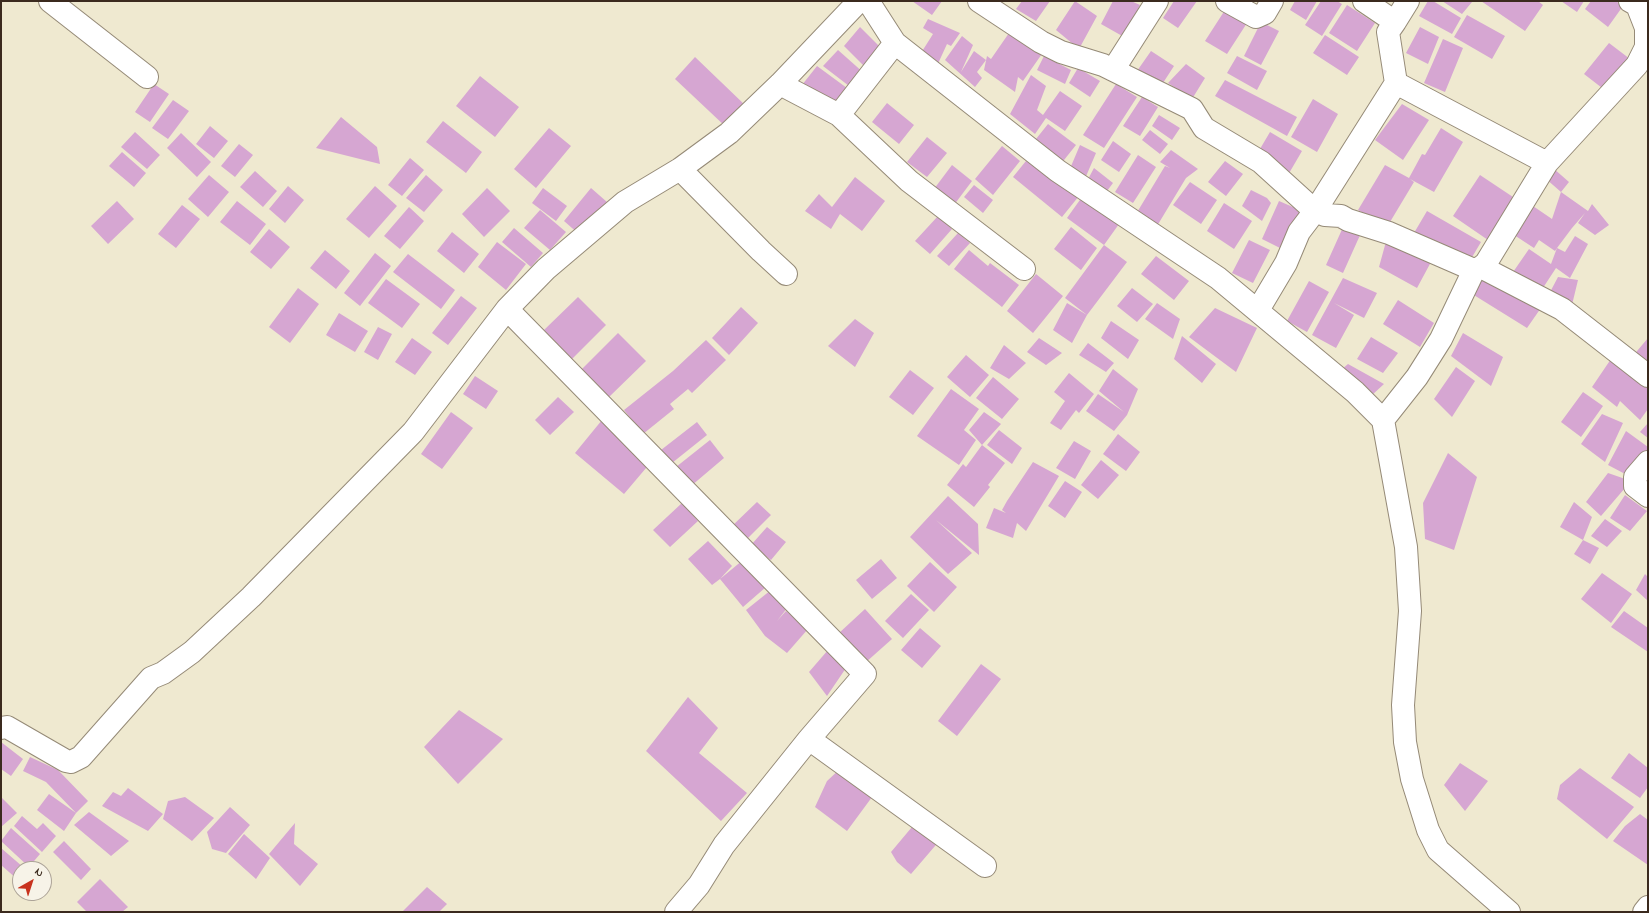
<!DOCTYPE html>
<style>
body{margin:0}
#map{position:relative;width:1649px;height:913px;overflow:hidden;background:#efe9d0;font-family:"Indie Flower",sans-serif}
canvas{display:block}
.frame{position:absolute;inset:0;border:2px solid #3b2a1e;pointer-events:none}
.north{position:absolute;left:12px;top:861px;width:40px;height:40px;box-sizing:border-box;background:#f7f3e8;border:1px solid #aca397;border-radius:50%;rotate:39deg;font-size:11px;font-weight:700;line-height:16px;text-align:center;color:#3b2a1e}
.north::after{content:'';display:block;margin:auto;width:14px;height:18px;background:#c8321e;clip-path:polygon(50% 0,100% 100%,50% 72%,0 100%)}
</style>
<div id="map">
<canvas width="1649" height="913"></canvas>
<div class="frame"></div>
<div class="north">N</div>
</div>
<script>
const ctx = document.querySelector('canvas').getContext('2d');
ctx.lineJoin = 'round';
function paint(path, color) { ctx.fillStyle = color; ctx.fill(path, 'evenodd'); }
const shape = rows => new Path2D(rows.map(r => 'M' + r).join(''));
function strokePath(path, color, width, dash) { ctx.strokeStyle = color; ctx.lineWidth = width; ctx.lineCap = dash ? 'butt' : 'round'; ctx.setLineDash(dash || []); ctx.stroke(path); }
paint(shape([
 [912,1,942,1,932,15],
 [1022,1,1050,1,1036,21,1016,9],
 [1075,1,1097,16,1079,49,1056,30],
 [1113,1,1131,1,1140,5,1124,37,1101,24],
 [1174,1,1197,1,1178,28,1163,18],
 [1295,1,1317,1,1306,20,1290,10],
 [1321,1,1337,1,1342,4,1322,36,1305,25],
 [1428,1,1433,1,1461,18,1452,34,1419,16],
 [1442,1,1470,1,1472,2,1462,14],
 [1481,1,1538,1,1543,5,1525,31],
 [1561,1,1584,1,1577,12],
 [1591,1,1616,1,1623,6,1608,27,1585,9],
 [1347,5,1375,23,1357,51,1329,33],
 [1225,10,1247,23,1227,54,1205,41],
 [1467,15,1505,36,1492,59,1454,37],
 [928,19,960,33,951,46,947,44,936,68,921,53,933,34,923,28],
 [1261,22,1279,31,1261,65,1244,56],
 [860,27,881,48,869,71,844,46],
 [1420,27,1439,37,1428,64,1406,53],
 [1009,33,1044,51,1023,81,1018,77,1015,92,984,70,987,56,991,59],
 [1325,35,1359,57,1347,75,1313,53],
 [962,36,973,45,961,72,974,51,986,60,977,72,982,78,975,87,945,60],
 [1443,39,1463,48,1445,92,1424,83],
 [1609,43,1630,59,1606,91,1584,74],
 [838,50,865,74,853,89,823,66],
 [1151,51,1174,66,1161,86,1137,71],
 [1044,56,1071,70,1065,84,1037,70],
 [1237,56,1267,71,1257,90,1227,73],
 [695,57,746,106,726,127,675,79],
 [1186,64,1205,78,1192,99,1168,83],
 [817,66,851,91,838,111,802,85],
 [1078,68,1100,81,1090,97,1069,83],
 [1031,75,1046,86,1037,110,1043,115,1060,91,1082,106,1065,131,1046,118,1035,134,1010,114],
 [480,76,519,107,495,137,456,106],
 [1225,80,1297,117,1287,136,1215,96],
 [154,84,169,94,150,122,135,112],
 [1116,84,1137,97,1104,148,1083,135],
 [1142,97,1158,107,1140,136,1123,126],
 [1313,99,1338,114,1317,152,1291,137],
 [173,100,189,111,168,139,152,128],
 [887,103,914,125,899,144,872,122],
 [1402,104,1429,120,1403,160,1375,140],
 [1159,115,1180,128,1172,140,1152,126],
 [341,117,377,147,380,164,316,148],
 [443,121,482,152,466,173,426,142],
 [1048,124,1076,145,1060,165,1032,144],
 [210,126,228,141,214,158,196,144],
 [549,128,571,146,536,188,514,169],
 [1441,128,1463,142,1434,192,1410,179,1414,182,1387,227,1358,210,1385,165,1409,178,1422,154,1425,155],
 [1150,130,1168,144,1160,154,1142,140],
 [135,132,160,155,147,169,121,147],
 [1270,132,1302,151,1288,175,1257,154],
 [181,133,211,162,197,177,167,148],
 [927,137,947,153,927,177,907,162],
 [1113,141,1131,154,1119,172,1101,160],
 [239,144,253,155,235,177,221,166],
 [1080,145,1096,153,1084,181,1069,171],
 [1002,146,1020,161,993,195,975,179],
 [1171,150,1198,169,1186,178,1157,226,1136,214,1165,166,1170,168,1160,162],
 [122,152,146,173,134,187,109,166],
 [1138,155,1156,167,1133,203,1115,192],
 [1030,156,1079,196,1062,217,1013,177],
 [410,158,424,170,402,196,388,185],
 [1225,161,1243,174,1226,196,1208,182],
 [952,165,972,181,954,205,934,189],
 [1094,168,1113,183,1104,195,1086,183],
 [1553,168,1569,182,1561,192,1545,178],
 [255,171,277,191,263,207,240,187],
 [209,175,229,192,208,217,188,199],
 [426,175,443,190,424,212,406,198],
 [1480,175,1516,199,1488,240,1453,216],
 [855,177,885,201,862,231,840,214,831,229,805,211,819,194,832,207],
 [1190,182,1217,200,1201,224,1173,205],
 [974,185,993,200,983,213,964,197],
 [288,186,304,200,285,223,269,209],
 [375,186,397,206,369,238,346,219],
 [487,188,510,211,484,237,462,214],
 [543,188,567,206,556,221,532,203],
 [591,188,607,202,580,235,564,221],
 [1251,190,1267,198,1271,203,1262,221,1242,206],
 [1561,192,1588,211,1592,204,1609,225,1595,235,1578,223,1585,213,1572,228,1557,248,1565,252,1575,236,1588,244,1570,278,1556,268,1539,294,1511,275,1529,249,1551,264,1557,248,1555,251,1539,240,1534,248,1511,233,1530,204,1552,219],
 [1082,197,1119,224,1104,245,1067,218],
 [117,201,134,219,108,244,91,226],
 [237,201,266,224,250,245,220,222],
 [1279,201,1302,211,1284,250,1262,239],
 [1224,203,1252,221,1234,249,1207,231],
 [182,205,200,219,176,248,158,234],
 [409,207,424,221,400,249,384,236],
 [540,210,566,232,550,250,524,228],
 [1427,211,1481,242,1468,264,1414,233],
 [938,216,952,229,930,254,915,241],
 [1344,225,1361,233,1343,273,1326,265],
 [1071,227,1097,248,1081,270,1054,249],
 [514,228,543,253,531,267,502,242],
 [269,229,290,247,271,269,250,252],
 [452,232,479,254,464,273,437,251],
 [958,233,970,243,949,266,937,256],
 [1387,238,1431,262,1417,288,1379,267],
 [1249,240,1270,250,1253,283,1232,273],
 [497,242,526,264,506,290,478,267],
 [1104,245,1127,262,1087,315,1065,298],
 [325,250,350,271,336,289,310,268],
 [969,250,988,266,990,263,1019,285,1002,307,954,269],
 [375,253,391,266,360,306,344,293],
 [408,254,455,290,441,309,393,272],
 [1156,256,1189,281,1174,300,1141,274],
 [1036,274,1063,296,1033,333,1007,311],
 [1478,275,1543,305,1527,328,1469,292],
 [1558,277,1578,280,1571,309,1548,296],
 [1343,278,1377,293,1364,318,1334,303,1354,315,1336,348,1312,335],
 [386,279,420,304,402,328,368,303],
 [1309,281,1329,292,1307,332,1287,321],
 [298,288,319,304,290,343,269,327],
 [1132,288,1153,304,1137,322,1117,306],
 [461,296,477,308,448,345,432,333],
 [578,297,606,325,572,359,544,330],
 [1398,300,1434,323,1420,347,1383,324],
 [1067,303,1087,315,1072,343,1053,330],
 [1157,303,1180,319,1173,339,1145,319],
 [741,307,758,323,729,355,712,338],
 [1215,308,1257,328,1236,372,1189,337],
 [339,313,368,331,355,352,326,335],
 [855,319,874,333,855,367,828,346],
 [1111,321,1139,340,1128,359,1101,338],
 [378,327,392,334,378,360,364,352],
 [618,333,646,361,608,398,581,370],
 [1463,333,1503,357,1491,386,1451,356],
 [1182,336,1216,364,1202,383,1174,359],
 [1371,337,1398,353,1383,373,1357,359],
 [412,338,432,352,415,375,395,362],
 [1039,338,1062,353,1046,365,1027,352],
 [1648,338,1648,371,1632,357],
 [706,340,726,360,692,393,688,389,670,404,674,409,643,434,624,410,673,371],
 [1088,343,1114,363,1106,372,1079,355],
 [1004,345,1026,363,1009,379,990,368],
 [966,355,989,375,970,397,947,377],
 [1611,359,1648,384,1648,409,1640,420,1620,401,1617,407,1592,387],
 [1348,364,1384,384,1371,396,1341,370],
 [1456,367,1475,381,1452,417,1434,399],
 [1113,369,1138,389,1127,415,1114,431,1086,411,1098,394,1124,412,1099,391],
 [910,370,934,388,913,415,889,397],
 [1069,373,1094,394,1079,413,1076,410,1061,430,1050,423,1065,401,1054,392],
 [475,376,498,391,486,409,463,394],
 [993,377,1019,399,1002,419,976,398],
 [951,389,979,409,964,430,976,440,959,465,917,436],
 [1583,392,1603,406,1581,437,1561,422],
 [558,397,574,412,550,435,535,420],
 [451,412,473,428,442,469,421,454],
 [984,412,1001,424,982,445,1005,463,988,485,990,487,974,507,947,485,963,464,966,467,982,445,969,430],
 [1602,414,1623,423,1605,462,1581,444],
 [602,420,652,461,624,494,575,453],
 [697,422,707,435,672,463,661,450],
 [1648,423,1648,438,1640,432],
 [999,430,1022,448,1012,464,987,445],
 [1626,431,1648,447,1648,454,1627,475,1608,465],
 [1118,434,1140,452,1126,471,1103,454],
 [710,440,724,458,691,486,676,467],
 [1074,441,1091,451,1075,479,1056,468],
 [1448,453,1477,477,1454,550,1425,539,1423,503],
 [1101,460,1119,475,1098,499,1081,485],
 [1033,462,1059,476,1026,531,1017,523,1013,538,986,528,994,508,1006,513,1002,510,1007,501],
 [1608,473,1631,481,1601,516,1586,502],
 [1065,481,1082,492,1065,518,1048,506],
 [1625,495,1647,511,1630,531,1610,518],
 [948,496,978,524,979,555,936,520,972,553,948,574,910,537],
 [757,502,771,515,745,541,731,527],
 [1574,502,1592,517,1583,540,1599,548,1590,564,1574,554,1583,540,1560,527],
 [682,503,698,521,670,547,653,530],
 [1605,519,1622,531,1607,547,1591,536],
 [767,527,786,542,771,560,751,545],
 [708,541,732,566,720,579,743,560,766,587,743,607,720,579,712,585,688,559],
 [881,559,897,578,872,599,856,580],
 [930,562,957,587,934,612,907,586],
 [1602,573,1632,594,1611,623,1581,599],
 [1645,574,1648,577,1648,601,1636,590],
 [771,590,788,607,777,621,786,611,808,629,787,653,765,636,746,610],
 [911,594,929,610,903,638,885,621],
 [865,609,892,639,865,663,838,634],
 [1624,611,1648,628,1648,652,1611,627],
 [920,628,941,646,922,668,901,650],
 [828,650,846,668,827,696,809,672],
 [981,664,1001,679,957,736,938,721],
 [688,697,718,728,699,753,747,793,721,821,646,751],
 [459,710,503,739,458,784,424,747],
 [1,742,23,759,11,776,1,769],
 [1629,753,1648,768,1648,787,1640,798,1611,778],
 [30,757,58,770,88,801,76,813,64,831,37,810,49,794,76,813,46,782,23,771],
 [1460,763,1488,781,1465,811,1444,785],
 [841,768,875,793,847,831,815,807,827,781],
 [1580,768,1634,807,1607,839,1557,799,1560,785],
 [128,788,163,814,148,831,102,806,113,792,121,796],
 [1,797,17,813,1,827],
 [185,797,214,818,192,841,163,819,168,801],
 [230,807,250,825,226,853,212,849,207,832],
 [89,812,129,841,111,856,74,825],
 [1640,814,1648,820,1648,865,1613,841,1625,826],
 [22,816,37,829,43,823,56,836,42,852,14,826],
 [917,821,941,839,911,874,897,862,891,852],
 [295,823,294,844,318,864,300,886,269,854],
 [11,828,40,854,29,867,1,841],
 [244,834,270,858,256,879,228,854],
 [64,841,91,869,81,880,53,852],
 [1,848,23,867,20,869,17,879,1,865],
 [100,879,128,907,122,912,87,912,77,902],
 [427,887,447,904,439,912,402,912]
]), '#d6a6d2');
const street = shape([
 [50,1,147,77],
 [979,1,1041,42,1061,52,1103,65,1192,109,1204,128,1261,162,1315,211,1396,83,1388,32,1395,22,1364,1],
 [1227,1,1256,17,1265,13,1272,1],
 [1395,22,1408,1],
 [895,43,1058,171,1218,278,1355,392,1383,420,1406,547,1410,611,1403,705,1405,742,1412,779,1428,830,1438,850,1509,912],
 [1113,70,1157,1],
 [1396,83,1547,163],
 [780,84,839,115,909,181,1024,269],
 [839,115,895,43,868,1],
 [680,169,761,251,786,274],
 [1481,267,1562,309,1648,376],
 [507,309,865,674,809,739,724,845,699,885,676,912],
 [1258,310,1286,263,1299,232,1315,211,1325,215,1341,216,1348,220,1389,233,1474,270,1481,267,1486,263,1547,163,1637,65,1646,47,1646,28,1637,5,1630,1],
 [1383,420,1417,377,1441,339,1474,270],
 [1648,462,1635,477,1635,486,1648,496],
 [1,728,7,727,66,761,71,762,81,757,151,678,163,673,192,652,251,597,413,432,507,309,546,269,625,202,680,169,729,133,780,84,859,1],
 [809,739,985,866],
 [1644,912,1648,907]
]);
strokePath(street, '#958a77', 24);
strokePath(street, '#fff', 22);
</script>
